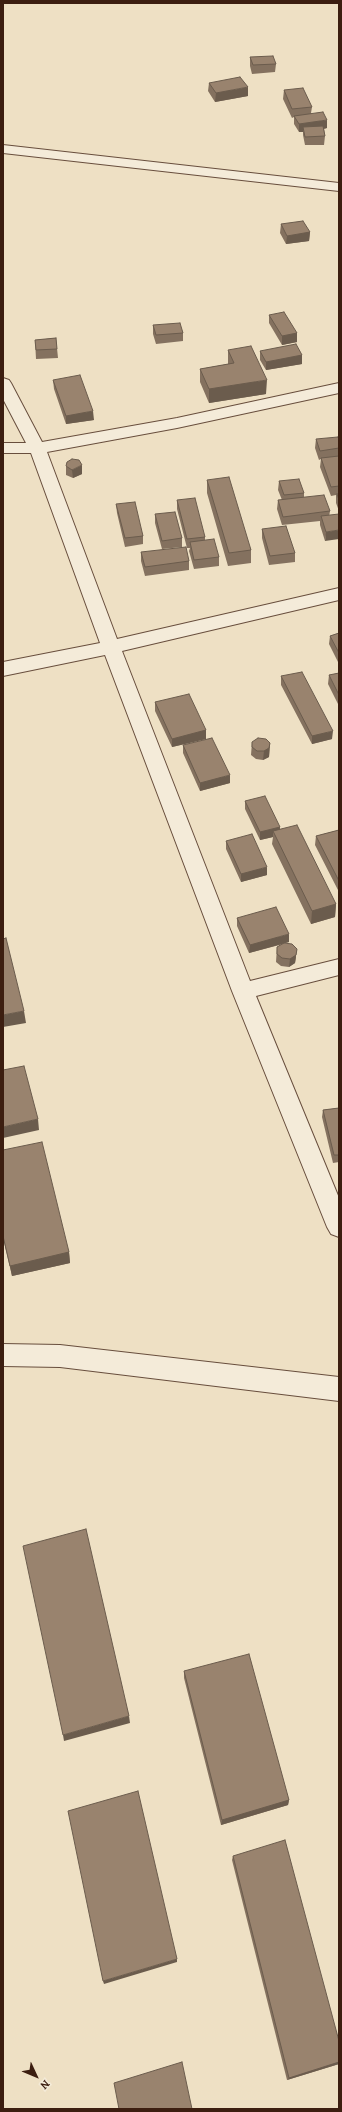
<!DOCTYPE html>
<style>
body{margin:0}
#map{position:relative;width:342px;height:2112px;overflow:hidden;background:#eee0c4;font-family:Alegreya,serif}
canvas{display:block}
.frame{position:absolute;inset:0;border:4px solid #3c1e10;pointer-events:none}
.north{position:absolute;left:16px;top:2056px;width:40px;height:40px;-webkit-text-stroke:3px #f4ebd9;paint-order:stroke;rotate:134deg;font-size:11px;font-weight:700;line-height:16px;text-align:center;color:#3c1e10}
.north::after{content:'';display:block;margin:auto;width:14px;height:18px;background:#3c1e10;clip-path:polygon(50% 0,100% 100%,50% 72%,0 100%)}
</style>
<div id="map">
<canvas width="342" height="2112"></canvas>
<div class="frame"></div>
<div class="north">N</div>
</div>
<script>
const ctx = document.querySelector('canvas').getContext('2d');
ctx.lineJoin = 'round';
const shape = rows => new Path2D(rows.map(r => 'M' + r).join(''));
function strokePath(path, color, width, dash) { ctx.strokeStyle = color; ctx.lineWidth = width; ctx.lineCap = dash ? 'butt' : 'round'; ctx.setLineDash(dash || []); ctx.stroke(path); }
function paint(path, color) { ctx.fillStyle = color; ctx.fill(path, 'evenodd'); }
const street = shape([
 [3,145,339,183,339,191,3,153,3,145],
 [3,378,9,380,11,383,42,442,177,418,339,383,339,393,177,428,47,452,117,639,339,588,339,600,122,651,250,981,339,959,339,975,256,996,339,1198,339,1237,331,1234,327,1227,232,991,105,655,3,676,3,662,100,643,31,453,3,453,3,443,26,443,3,399,3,378],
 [3,1344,60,1345,339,1377,339,1401,60,1367,3,1366,3,1344]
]);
strokePath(street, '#684e3d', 2);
paint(street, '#f4ebd9');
paint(shape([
 [250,57,276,64,275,72,252,74,250,66],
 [209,83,248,96,215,102,208,91],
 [284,90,312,107,311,113,327,128,324,129,325,136,324,145,305,145,303,135,303,132,299,132,294,124,294,117,292,118,283,99],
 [281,224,310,232,309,241,286,244,280,233],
 [269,315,297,333,297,342,282,345,269,323],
 [153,325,183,333,183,341,156,344,153,334],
 [56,338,58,358,36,359,35,340],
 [228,350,266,394,209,403,200,382,200,369,228,364],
 [260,351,302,355,302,364,266,370,260,360],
 [53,380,94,420,66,424,54,389],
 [316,439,339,440,339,511,336,503,336,495,331,496,320,467,321,459,319,460,315,448],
 [66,466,82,474,73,478,66,475],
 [207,480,251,550,251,563,228,566,207,493],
 [279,481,304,493,304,497,330,511,325,541,320,525,320,521,282,525,277,509,278,500,282,500,278,490],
 [177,500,205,537,205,540,219,557,219,566,194,569,189,551,190,548,187,548,177,509],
 [116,504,143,536,143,544,125,547,117,513],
 [155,514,182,538,182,547,162,549,155,523],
 [262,529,295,553,295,562,269,565,262,538],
 [141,552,189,561,189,570,145,576,141,561],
 [339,633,339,662,338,662,329,644,330,636],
 [339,673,339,704,338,704,328,684,329,675],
 [281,676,332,739,312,744,281,685],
 [155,702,206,730,206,739,172,747,155,711],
 [252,742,270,743,269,757,263,760,256,759,251,755],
 [183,745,230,783,200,791,183,753],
 [245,801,280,827,280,829,336,904,335,917,311,924,272,844,273,837,260,840,245,809],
 [339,830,339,892,315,845,316,836],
 [226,841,267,875,241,882,226,849],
 [237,918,289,942,284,943,296,957,295,963,289,967,281,966,276,962,277,947,283,944,249,953,237,926],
 [339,1108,339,1162,333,1163,322,1117,323,1110],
 [3,1150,69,1252,70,1263,12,1276,3,1238],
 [184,1671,289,1800,288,1805,221,1825,184,1678],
 [233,1856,339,2041,339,2064,287,2080,232,1860]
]), '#84715f');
paint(shape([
 [248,87,248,96,215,102,216,93],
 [327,120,327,128,304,132,303,127,303,132,299,132,299,124],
 [310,232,309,241,286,244,287,236],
 [297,333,297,342,282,345,282,336],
 [302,355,302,364,266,370,266,362],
 [267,380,266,394,209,403,209,389],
 [93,411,94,420,66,424,66,416],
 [82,465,82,474,73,478,72,470],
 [339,530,339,539,325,541,326,532],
 [206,730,206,739,172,747,172,739],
 [333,731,332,739,312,744,312,736],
 [270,743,269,757,263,760,264,751],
 [230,775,230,783,200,791,200,783],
 [280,827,279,835,273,831,273,837,260,840,260,832],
 [267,867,267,875,241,882,241,874],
 [336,904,335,917,311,924,312,911],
 [289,934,289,942,249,953,250,945],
 [297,949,295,963,289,967,290,959],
 [24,1011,26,1023,3,1027,3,1015],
 [38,1119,39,1130,3,1138,3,1127],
 [69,1252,70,1263,12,1276,10,1266],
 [129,1716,130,1723,64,1741,63,1735],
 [289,1800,288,1805,221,1825,222,1820],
 [177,1959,177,1962,104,1984,103,1981],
 [339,2062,339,2064,287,2080,289,2078]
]), '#6b5c4d');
const building = shape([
 [273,56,276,64,253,65,250,57,273,56],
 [240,77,248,87,216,93,209,83,240,77],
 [303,88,312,107,292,109,284,90,303,88],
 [323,112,327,120,299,124,294,116,323,112],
 [323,126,325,136,305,137,303,127,323,126],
 [303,221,310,232,287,236,281,224,303,221],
 [284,312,297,333,282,336,269,315,284,312],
 [180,323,183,333,156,335,153,325,180,323],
 [56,338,57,349,36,350,35,340,56,338],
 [296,344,302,355,266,362,260,351,296,344],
 [251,346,267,380,209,389,200,369,234,363,228,350,251,346],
 [80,375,93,411,66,416,53,380,80,375],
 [338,437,339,440,339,448,320,451,316,439,338,437],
 [339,456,339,486,331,487,321,458,339,456],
 [72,459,79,460,82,465,72,470,66,466,67,462,72,459],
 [229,477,251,550,229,553,207,480,229,477],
 [299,479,304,493,284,495,279,481,299,479],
 [337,494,339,494,339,500,337,494],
 [324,495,330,511,283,517,278,500,324,495],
 [195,498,205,537,187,539,177,500,195,498],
 [135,502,143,536,125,538,116,504,135,502],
 [175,512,182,538,162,541,155,514,175,512],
 [339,514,339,530,326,532,321,516,339,514],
 [286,526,295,553,270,556,262,529,286,526],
 [214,539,219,557,194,560,190,542,214,539],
 [186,547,189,561,145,567,141,552,186,547],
 [339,633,339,653,330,636,339,633],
 [302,672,333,731,312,736,281,676,302,672],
 [339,673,339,695,329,675,339,673],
 [189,694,206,730,172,739,155,702,189,694],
 [212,738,230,775,200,783,183,745,212,738],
 [258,738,266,739,270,743,269,748,264,751,257,751,252,747,252,742,258,738],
 [265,796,280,827,260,832,245,801,265,796],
 [297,825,336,904,312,911,273,831,297,825],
 [339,830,339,881,316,836,339,830],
 [252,834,267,867,241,874,226,841,252,834],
 [276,907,289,934,250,945,237,918,276,907],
 [6,938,24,1011,3,1015,3,939,6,938],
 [284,943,292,944,297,949,296,955,290,959,282,958,277,954,277,947,284,943],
 [24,1066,38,1119,3,1127,3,1070,24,1066],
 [339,1108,339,1155,334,1155,323,1110,339,1108],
 [42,1142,69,1252,10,1266,3,1236,3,1150,42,1142],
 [86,1529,129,1716,63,1735,23,1546,86,1529],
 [249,1654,289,1800,222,1820,184,1671,249,1654],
 [138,1791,177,1959,103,1981,68,1811,138,1791],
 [285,1840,339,2041,339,2062,289,2078,233,1856,285,1840],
 [182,2062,192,2109,119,2109,114,2083,182,2062]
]);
paint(building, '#99836e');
strokePath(building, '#6b5c4d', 1);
</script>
